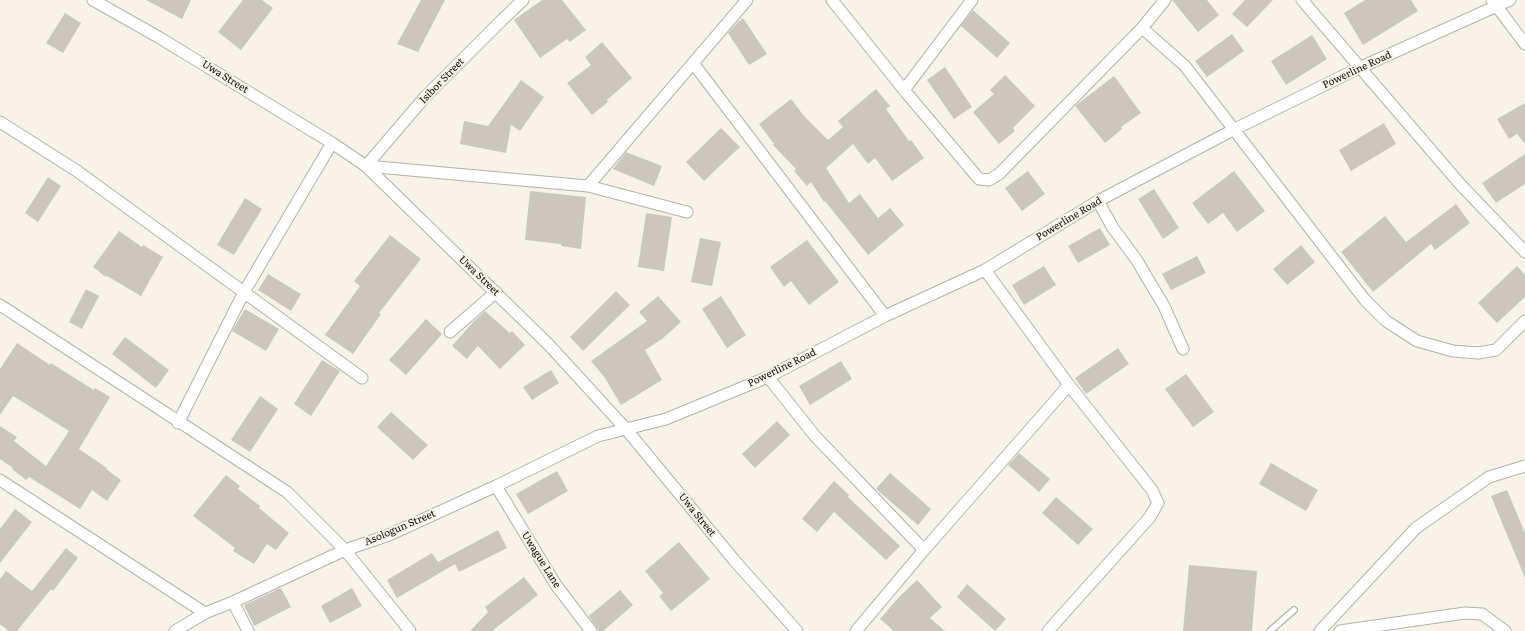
<!DOCTYPE html>
<style>
body{margin:0}
canvas{display:block;background:#f7f3e9}
</style>
<canvas width="1525" height="631"></canvas>
<script>
const ctx = document.querySelector('canvas').getContext('2d');
ctx.lineJoin = 'round';
function paint(path, color) { ctx.fillStyle = color; ctx.fill(path, 'evenodd'); }
const shape = rows => new Path2D(rows.map(r => 'M' + r).join(''));
function strokePath(path, color, width, dash) { ctx.strokeStyle = color; ctx.lineWidth = width; ctx.lineCap = dash ? 'butt' : 'round'; ctx.setLineDash(dash || []); ctx.stroke(path); }
function drawText(font, color, halo, rows, align = 'center') {
  ctx.font = font + ' Literata,serif'; ctx.lineWidth = 4; ctx.setLineDash([]); ctx.textBaseline = 'middle'; ctx.strokeStyle = halo; ctx.fillStyle = color; for (const [text, x, y, turn = 0] of rows) {
    ctx.save(); ctx.translate(x, y); ctx.rotate((+turn || 0) * Math.PI / 180); ctx.textAlign = isNaN(turn) ? turn : align; if (halo) ctx.strokeText(text, 0, 0); ctx.fillText(text, 0, 0); ctx.restore();
  }
}
paint(shape([
 [146,0,191,0,182,19],
 [243,0,262,0,273,8,241,50,218,32],
 [421,0,445,0,418,52,397,44],
 [542,0,562,0,586,30,570,42,567,39,540,58,514,20],
 [1172,0,1207,0,1219,15,1198,32],
 [1245,0,1273,0,1247,27,1232,14],
 [1365,0,1411,0,1418,11,1363,45,1344,13],
 [973,10,1010,43,997,58,961,26],
 [65,13,81,23,63,53,46,43],
 [743,18,767,54,749,65,728,33,738,22],
 [1232,34,1244,51,1207,77,1195,61],
 [1312,35,1327,59,1286,85,1271,61],
 [602,42,632,78,607,100,608,102,592,115,567,83,591,65,585,57],
 [945,67,972,107,954,119,927,80],
 [1005,75,1035,106,1013,128,1015,131,999,144,973,112,994,94,990,90],
 [1114,76,1141,113,1121,127,1122,129,1105,143,1075,106],
 [521,80,544,97,520,131,511,125,506,153,460,144,464,121,488,126],
 [876,89,890,106,886,109,909,141,911,140,924,158,892,181,875,158,868,164,853,144,826,168,849,203,860,194,878,218,890,208,904,225,868,255,825,201,824,202,811,182,807,186,794,171,796,169,773,145,774,144,759,124,791,99,804,116,828,140,843,127,838,121],
 [1525,103,1525,144,1517,134,1509,139,1497,119],
 [1384,123,1396,144,1351,171,1339,150],
 [721,128,740,147,704,181,686,162],
 [626,152,662,166,654,186,613,169],
 [1525,154,1525,184,1496,203,1482,183],
 [1028,171,1045,194,1022,211,1005,188],
 [1234,171,1265,211,1237,232,1223,213,1208,224,1192,203],
 [48,177,61,186,38,222,25,213],
 [1154,189,1179,228,1163,239,1138,199],
 [530,191,586,197,581,249,561,246,561,244,525,240],
 [245,198,262,209,234,255,217,245],
 [1456,204,1470,223,1435,250,1431,244,1373,292,1341,252,1385,216,1406,242],
 [646,213,672,217,664,271,638,267],
 [1100,228,1110,245,1078,263,1068,246],
 [119,231,142,247,143,245,163,257,141,296,107,276,106,277,93,267],
 [390,235,421,259,379,313,381,314,353,354,325,335,360,286,354,281],
 [700,238,721,242,712,286,691,282],
 [807,240,839,282,809,305,791,281,784,287,770,267],
 [1301,245,1315,262,1287,285,1273,269],
 [1197,256,1206,273,1171,290,1162,274],
 [1044,266,1056,285,1024,305,1012,285],
 [1517,266,1525,275,1525,297,1497,323,1478,303],
 [268,274,301,294,291,311,258,290],
 [86,289,99,296,82,329,69,322],
 [616,291,630,305,583,351,570,337],
 [658,296,681,322,662,339,645,350,662,380,621,405,605,378,591,361,647,321,639,312],
 [721,296,746,335,727,348,702,309],
 [245,309,279,329,266,351,232,331],
 [485,311,510,333,512,331,525,345,500,369,478,346,467,359,452,346,473,322],
 [426,319,442,334,406,375,389,360],
 [125,337,169,370,156,388,112,354],
 [17,343,50,365,51,363,94,390,95,388,110,397,79,449,107,468,106,469,121,480,107,501,92,490,80,509,29,477,26,480,12,469,13,468,0,459,0,426,17,437,14,441,46,466,69,431,13,396,0,415,0,369],
 [1118,348,1129,364,1086,394,1075,378],
 [322,360,340,371,311,416,294,404],
 [841,361,852,379,810,405,799,386],
 [551,370,559,383,532,400,523,387],
 [1186,374,1214,412,1193,427,1165,389],
 [260,396,278,409,250,452,231,440],
 [391,412,428,445,413,460,377,427],
 [777,421,790,435,755,468,742,454],
 [1019,453,1050,479,1039,492,1008,465],
 [1271,463,1318,490,1306,511,1259,484],
 [557,471,568,491,528,514,516,494],
 [890,473,931,509,918,525,876,489],
 [226,475,240,486,238,489,260,506,259,508,289,533,276,550,267,544,254,564,233,551,235,548,193,516],
 [834,481,849,495,848,497,900,546,886,560,834,512,817,532,802,519],
 [1507,490,1525,533,1525,578,1491,496],
 [1056,497,1093,529,1078,545,1042,513],
 [15,509,32,522,0,563,0,529],
 [498,530,507,548,459,572,455,564,397,598,387,580,432,553,438,562],
 [679,542,710,579,671,611,659,596,663,593,645,571],
 [66,548,78,558,53,591,51,589,17,631,8,631,0,624,0,579,6,571,32,591],
 [1189,565,1257,571,1252,631,1183,631],
 [524,577,538,595,492,631,470,631,488,612,485,607],
 [917,580,942,607,930,618,945,631,894,631,880,619,899,597],
 [967,584,1006,619,995,631,957,597],
 [281,588,291,607,254,626,244,605],
 [352,588,362,606,330,623,321,606],
 [620,590,633,605,603,631,599,631,589,616]
]), '#cbc7be');
const service = shape([
 [1270,631,1294,610]
]);
const minor = shape([
 [93,0,160,38,332,143,366,166,549,345,626,429,734,560,797,631],
 [832,0,904,90,979,179,989,180,999,174,1142,28,1165,0],
 [1302,0,1460,184,1525,252],
 [1492,0,1525,44],
 [1142,28,1185,66,1365,300,1386,321,1417,341,1453,351,1478,353,1496,350,1525,321],
 [693,63,885,316],
 [904,90,972,0],
 [0,122,77,171,362,378],
 [366,166,588,186,687,212],
 [366,166,425,97,502,20,523,0],
 [588,186,747,0],
 [1098,201,1113,228,1136,259,1164,306,1183,349],
 [985,270,1069,385,1152,490,1158,503,1150,517,1048,631],
 [0,305,287,492,345,550,410,631],
 [450,332,496,292],
 [768,377,815,436,924,550],
 [178,423,244,292,332,143],
 [0,480,205,613],
 [496,486,556,585,591,631],
 [233,602,248,631],
 [175,631,205,613,233,602,345,550,389,535,496,486,598,436,666,419,768,377,885,316,985,270,1098,201,1233,130,1359,68,1510,0],
 [856,631,924,550,1069,385],
 [1320,631,1416,528,1489,477,1525,466],
 [1340,631,1465,613,1482,614,1505,631]
]);
strokePath(service, '#b6b2a9', 8);
strokePath(minor, '#b6b2a9', 13);
strokePath(service, '#fff', 5.5);
strokePath(minor, '#fff', 11);
drawText('10px', '#100f0c', '#f7f3e9', [
 ["Powerline Road",1357,70,-25],
 ["Uwa Street",225,77,32],
 ["Isibor Street",442,81,-46],
 ["Powerline Road",1069,219,-31],
 ["Uwa Street",479,276,44],
 ["Powerline Road",782,368,-26],
 ["Uwa Street",697,515,51],
 ["Asologun Street",400,528,-23],
 ["Uwague Lane",541,560,58]
]);
</script>
